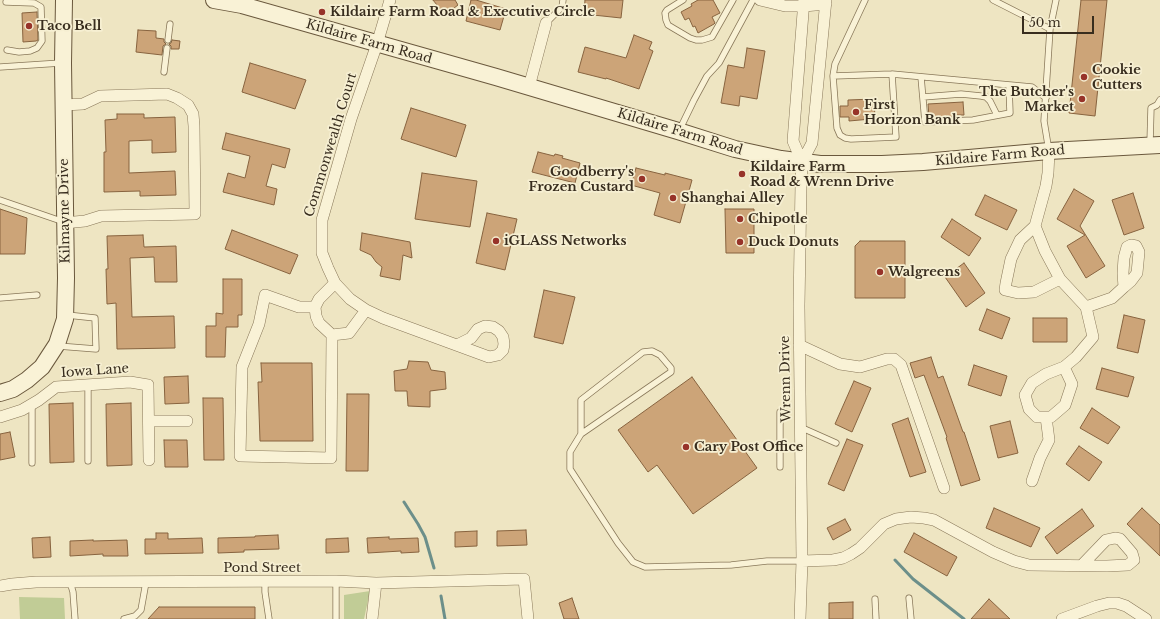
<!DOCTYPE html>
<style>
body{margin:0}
#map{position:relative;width:1160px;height:619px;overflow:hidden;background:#eee5c2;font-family:"Libre Baskerville",serif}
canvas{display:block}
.scale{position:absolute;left:1022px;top:16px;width:72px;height:18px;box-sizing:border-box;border:2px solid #382d1e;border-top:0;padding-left:5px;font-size:12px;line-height:14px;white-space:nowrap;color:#382d1e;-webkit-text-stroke:3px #f6efd2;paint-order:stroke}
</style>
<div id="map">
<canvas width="1160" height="619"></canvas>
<div class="scale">50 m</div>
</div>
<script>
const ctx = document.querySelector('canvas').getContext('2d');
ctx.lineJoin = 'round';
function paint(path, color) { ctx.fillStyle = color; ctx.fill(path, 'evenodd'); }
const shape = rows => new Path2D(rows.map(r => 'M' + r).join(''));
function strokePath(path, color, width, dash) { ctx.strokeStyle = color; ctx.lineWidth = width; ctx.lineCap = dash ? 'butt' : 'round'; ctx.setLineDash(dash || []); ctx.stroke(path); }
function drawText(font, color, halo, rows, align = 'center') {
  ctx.font = font + ' "Libre Baskerville",serif'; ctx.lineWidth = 3.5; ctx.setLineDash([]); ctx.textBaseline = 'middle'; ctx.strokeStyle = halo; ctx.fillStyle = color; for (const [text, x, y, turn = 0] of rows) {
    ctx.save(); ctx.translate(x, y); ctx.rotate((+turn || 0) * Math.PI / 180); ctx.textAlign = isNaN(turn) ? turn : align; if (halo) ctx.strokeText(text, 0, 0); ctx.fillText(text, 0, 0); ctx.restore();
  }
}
paint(shape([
 [370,591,364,619,344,619,344,595],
 [19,597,64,598,65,619,20,619]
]), '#c1cc96');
strokePath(shape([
 [404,502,418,524,425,537,434,568],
 [895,560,913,579,964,619],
 [441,596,445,619]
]), '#6c8f8a', 3);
const building = shape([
 [433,0,455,0,458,5,445,15,433,0],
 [471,0,476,0,506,9,500,30,466,21,471,0],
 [585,0,623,0,621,18,584,14,585,0],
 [698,0,713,0,720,13,712,17,715,23,714,24,698,33,695,26,693,27,689,18,685,20,681,12,692,6,691,4,698,0],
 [1081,0,1107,0,1095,116,1069,113,1081,0],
 [37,12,38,40,36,41,23,42,22,13,37,12],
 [138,30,156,31,156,38,164,39,164,42,166,44,163,46,162,55,136,52,138,30],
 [634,35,652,42,649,49,653,51,639,89,606,78,606,79,578,72,585,47,626,58,634,35],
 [172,40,180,41,179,49,171,49,171,46,169,44,171,43,172,40],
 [747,48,765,51,757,99,740,96,739,106,721,103,728,65,744,68,747,48],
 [250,63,306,80,295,109,242,92,250,63],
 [874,99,875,118,871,118,871,119,849,121,849,117,840,117,840,106,848,106,848,100,874,99],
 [963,102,964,115,954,115,954,117,929,117,928,104,963,102],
 [411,108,466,125,456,157,401,139,411,108],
 [117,114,144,114,144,118,175,117,176,152,152,153,152,140,129,141,129,173,175,171,176,195,140,196,140,191,104,192,104,152,106,152,105,120,117,119,117,114],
 [226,133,290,149,285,168,272,164,266,186,277,189,274,205,223,192,228,173,245,178,250,156,222,149,226,133],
 [538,152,554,156,555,154,563,156,562,158,580,163,575,183,532,172,538,152],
 [636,168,665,175,665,173,692,180,680,223,654,215,660,193,631,185,636,168],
 [422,173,477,181,470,227,415,219,422,173],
 [1074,189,1094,201,1080,226,1105,266,1086,278,1067,246,1085,235,1057,219,1074,189],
 [1133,193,1144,228,1124,235,1112,200,1133,193],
 [985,195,1017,210,1007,230,975,215,985,195],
 [0,209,27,218,25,254,0,254,0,209],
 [725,209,754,209,754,253,726,253,725,209],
 [487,213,517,219,505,270,476,263,487,213],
 [952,219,981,238,969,256,941,237,952,219],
 [232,230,298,255,290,274,225,249,232,230],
 [362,233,410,242,412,258,403,255,400,280,380,276,382,267,376,262,371,255,360,250,362,233],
 [143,235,144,247,176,246,177,282,155,282,154,257,130,258,132,317,174,316,175,348,117,349,116,303,107,304,106,269,108,269,107,236,143,235],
 [860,241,905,241,905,298,855,298,855,246,860,241],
 [964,263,985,293,966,307,945,277,964,263],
 [223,279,242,279,242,315,238,315,238,327,226,327,225,357,206,357,206,326,216,326,216,313,223,314,223,279],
 [544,290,575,297,563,344,534,337,544,290],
 [987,309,1010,318,1002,339,979,330,987,309],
 [1124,315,1145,320,1138,353,1117,348,1124,315],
 [1033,318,1067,318,1067,342,1033,342,1033,318],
 [931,357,938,378,943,376,963,432,964,432,980,480,961,486,946,438,947,437,924,375,915,378,910,363,931,357],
 [409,361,428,362,431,370,445,372,446,389,430,391,430,407,408,406,407,391,395,391,394,371,407,369,409,361],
 [261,363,312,363,313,441,260,441,258,382,262,382,261,363],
 [974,365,1007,376,1001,396,968,385,974,365],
 [1102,368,1134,377,1128,397,1096,389,1102,368],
 [188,376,189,403,165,404,164,377,188,376],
 [692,377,757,468,693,514,657,465,648,472,618,430,692,377],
 [854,381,871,388,852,432,835,424,854,381],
 [347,394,369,394,368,471,346,471,347,394],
 [203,398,223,398,224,460,204,460,203,398],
 [73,403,74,462,50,463,49,404,73,403],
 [131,403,132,465,107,466,106,404,131,403],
 [1092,408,1120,427,1108,444,1080,428,1092,408],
 [908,418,926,472,910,477,892,424,908,418],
 [1010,421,1018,453,998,458,990,426,1010,421],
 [10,432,15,457,0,460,0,434,10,432],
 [847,439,863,445,844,491,828,484,847,439],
 [164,440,187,440,188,467,165,467,164,440],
 [1079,446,1102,462,1089,481,1066,464,1079,446],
 [994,508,1040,528,1031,547,986,528,994,508],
 [1142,508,1160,525,1160,556,1127,524,1142,508],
 [1082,509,1094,526,1057,554,1045,537,1082,509],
 [845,519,851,530,833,540,827,528,845,519],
 [526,530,527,545,497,546,497,531,526,530],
 [477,531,477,546,455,547,455,532,477,531],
 [156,533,168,533,168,539,202,538,203,553,145,554,145,539,156,539,156,533],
 [914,533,957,557,947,576,904,552,914,533],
 [278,535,279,549,244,550,244,552,218,553,218,538,255,537,255,536,278,535],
 [50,537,51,557,33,558,32,538,50,537],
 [389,537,389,539,418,538,419,552,401,553,401,551,368,553,367,538,389,537],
 [348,538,349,552,326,553,326,539,348,538],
 [93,540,93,541,127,540,128,556,103,556,103,554,70,556,70,541,93,540],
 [572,598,579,619,564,619,559,603,572,598],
 [989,599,1010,619,971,619,989,599],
 [853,602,853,619,829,619,829,603,853,602],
 [159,607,255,607,255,619,148,619,159,607]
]);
paint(building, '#cca478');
strokePath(building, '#87633f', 1);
const lane = shape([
 [683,0,667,10,665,13,666,20,668,25,673,28,690,38,696,40,702,40,712,37,733,0],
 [865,0,835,64,833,76,837,128,840,135,845,138,851,139,896,137,892,74],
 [993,0,1050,29],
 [6,2,34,3,41,7,42,41,37,48,30,51,19,52,7,50],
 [546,23,562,7,563,0],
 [168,40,170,24],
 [0,67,61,63],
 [164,72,167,48],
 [833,76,892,74,1032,87,1046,98],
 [921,77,925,122,973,120,1010,113,1009,85],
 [923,97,961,94,981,96,986,97,990,101,997,115],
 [679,131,694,100,707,76,719,63,753,0],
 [1150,143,1151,108,1157,105,1160,100],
 [1049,151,1044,121,1050,29,1056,0],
 [0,200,64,222],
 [0,298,37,295],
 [58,346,96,349,95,318,67,315],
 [88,385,88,461],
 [32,404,32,463],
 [780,412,780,467],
 [800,427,836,443],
 [581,434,671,372,671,368,660,355,652,351,643,352,581,400,581,434,570,452,570,469,618,543,633,562,645,567,731,565,767,561,802,561],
 [265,581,265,592,269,619],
 [70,582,73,592,75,619],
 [909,598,911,619],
 [875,599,876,619],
 [124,619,135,616,141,610,146,582],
 [336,619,336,581]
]);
const street = shape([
 [390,0,377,44,351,119,322,220,322,253,328,268,335,283,350,299,366,310,383,318,489,357,498,355,503,350,504,344,503,337,499,331,493,327,485,326,478,329,471,338,457,345],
 [760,0,785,6,804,6,826,4],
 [529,87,546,23],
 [64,105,83,104,100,96,167,94,177,98,188,105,193,114,194,126,195,214,101,216,85,221,64,223],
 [1049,151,1048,173,1046,186,1035,226,1045,251,1060,279,1086,307,1093,337,1076,357,1064,367,1046,374,1032,383,1025,395,1029,409,1037,417,1051,417,1065,405,1072,384,1064,367],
 [802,162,793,141,804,0],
 [1035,226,1020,240,1011,259,1006,283,1005,290,1018,293,1034,292,1060,279],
 [335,283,319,299,315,307,316,316,319,323,332,335,349,333,366,310],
 [315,307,299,307,265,295,259,324,242,367,240,456,331,458,332,335],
 [1086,307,1112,298,1124,287,1131,281,1137,273,1139,252,1136,246,1131,245,1127,247,1124,258,1123,273,1124,287],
 [799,345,840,364,860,367,887,359,894,359,901,365,944,488],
 [0,417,22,410,39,400,56,387,130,382,148,385,149,460],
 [149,421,187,421],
 [1032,481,1040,458,1049,440,1046,417],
 [802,561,833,560,843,558,851,554,860,548,884,524,896,519,911,517,924,518,934,520,993,552,1014,561,1029,565,1107,566,1128,565,1134,560,1132,553,1120,539,1115,538,1106,540,1082,565],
 [0,586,12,584,36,582,336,581,376,583,524,579,528,619],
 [372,619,376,583],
 [800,619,802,561,799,306,801,184,802,162,812,143,826,0],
 [1062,619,1097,606,1109,603,1117,603,1126,606,1146,619]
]);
const secondary = shape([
 [214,0,242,5,496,77,678,131,735,149,781,159,820,164,882,164,923,162,1049,151,1160,145],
 [0,393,13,389,27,380,42,367,57,344,65,319,66,278,63,63,64,0]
]);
strokePath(lane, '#887759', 7);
strokePath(street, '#887759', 12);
strokePath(secondary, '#6a583d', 18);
strokePath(lane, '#f9f2d6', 5.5);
strokePath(street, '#f9f2d6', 11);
strokePath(secondary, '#f9f2d6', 16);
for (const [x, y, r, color] of [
 [322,12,4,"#973329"],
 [29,26,4,"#973329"],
 [1084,77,4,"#973329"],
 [1082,99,4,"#973329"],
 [856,112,4,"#973329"],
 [742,174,4,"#973329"],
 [642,179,4,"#973329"],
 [673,198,4,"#973329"],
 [740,219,4,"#973329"],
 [496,241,4,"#973329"],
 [740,242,4,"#973329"],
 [880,272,4,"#973329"],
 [686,447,4,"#973329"]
]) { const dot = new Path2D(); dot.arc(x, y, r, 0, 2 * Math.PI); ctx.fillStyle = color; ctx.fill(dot); strokePath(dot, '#f6efd2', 1.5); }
drawText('bold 13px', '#382d1e', '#f6efd2', [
 ["Kildaire Farm Road & Executive Circle",330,12],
 ["Taco Bell",37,26],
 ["Cookie",1092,70],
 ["Cutters",1092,85],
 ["The Butcher's",1074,92,"right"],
 ["Market",1074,107,"right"],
 ["First",864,105],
 ["Horizon Bank",864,120],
 ["Kildaire Farm",750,167],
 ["Road & Wrenn Drive",750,182],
 ["Goodberry's",634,172,"right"],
 ["Frozen Custard",634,187,"right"],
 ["Shanghai Alley",681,198],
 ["Chipotle",748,219],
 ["iGLASS Networks",504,241],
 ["Duck Donuts",748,242],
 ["Walgreens",888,272],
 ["Cary Post Office",694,447]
], 'left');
drawText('13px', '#382d1e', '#f6efd2', [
 ["Kildaire Farm Road",369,42,16],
 ["Kildaire Farm Road",680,132,17],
 ["Commonwealth Court",331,145,-73],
 ["Kildaire Farm Road",1000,156,-5],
 ["Kilmayne Drive",65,211,-91],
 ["Iowa Lane",95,371,-4],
 ["Wrenn Drive",786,379,-91],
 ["Pond Street",262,568]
]);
</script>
